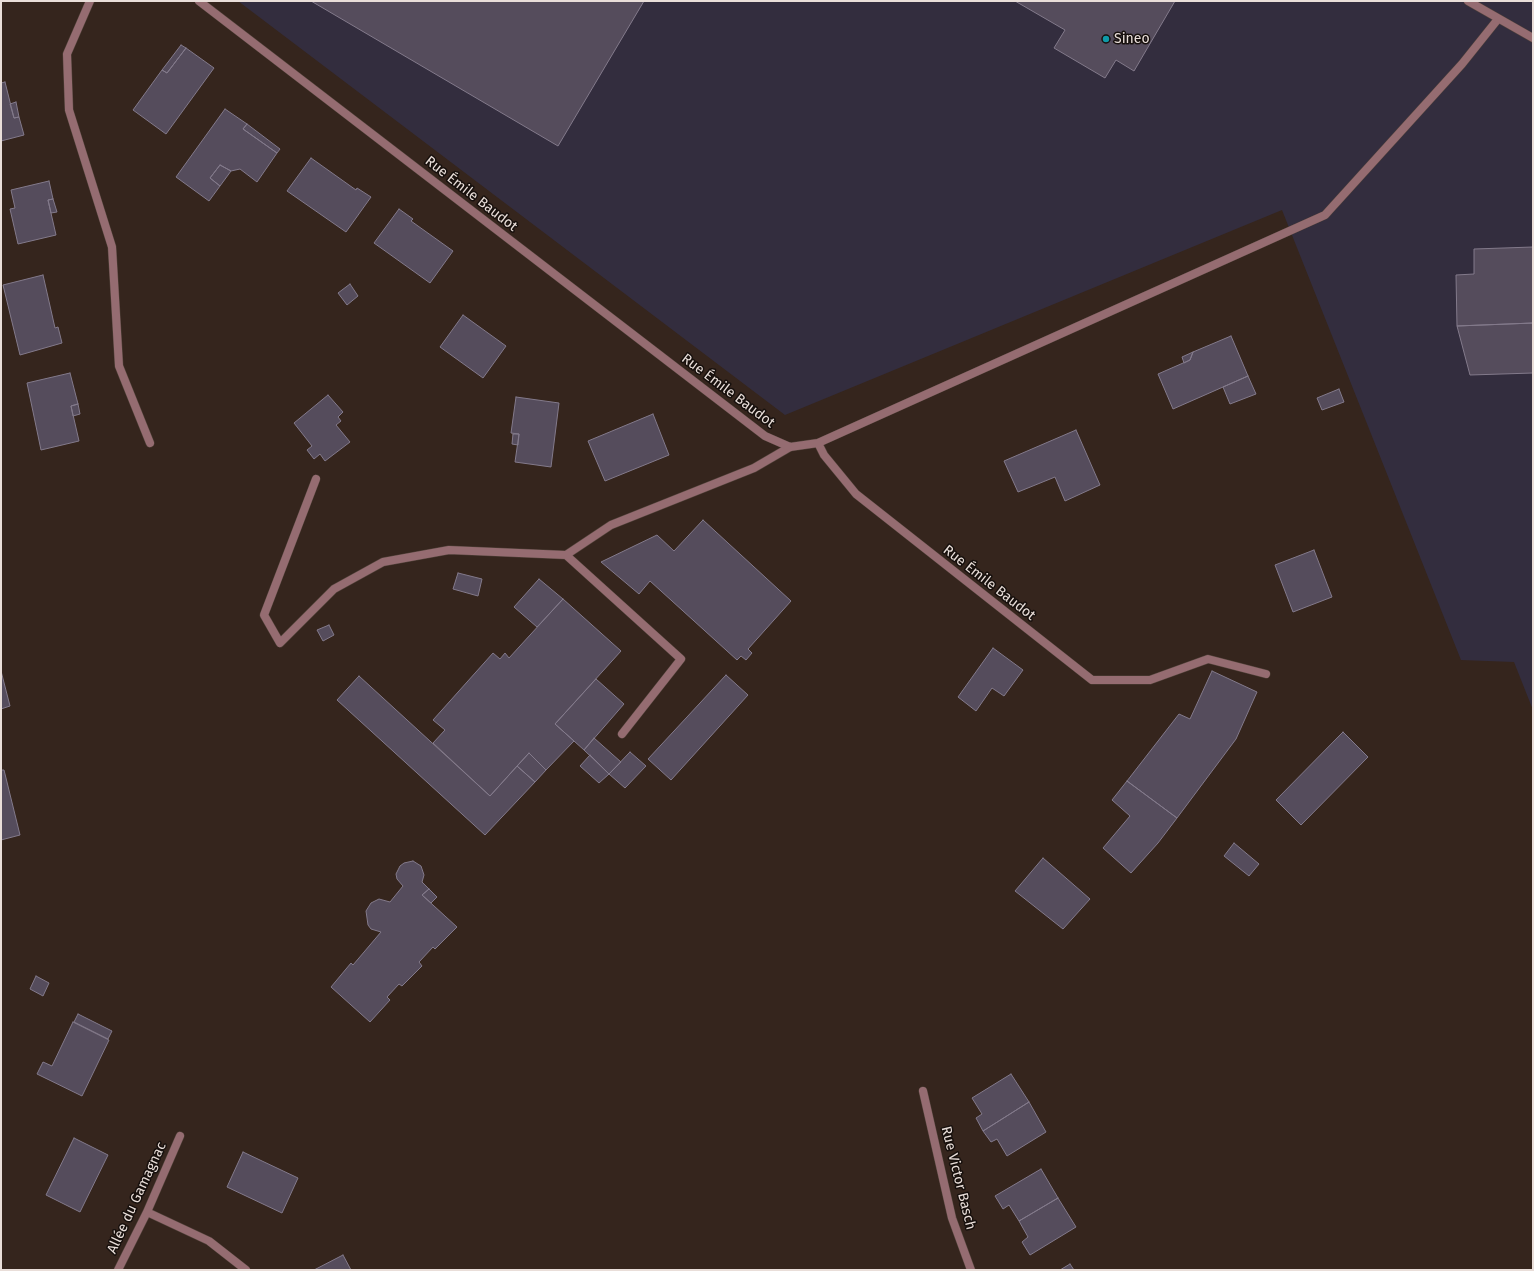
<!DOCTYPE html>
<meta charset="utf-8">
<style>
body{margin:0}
#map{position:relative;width:1534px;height:1271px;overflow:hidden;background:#35251d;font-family:"Fira Sans",sans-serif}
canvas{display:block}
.frame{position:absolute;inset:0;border:2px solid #e9ded9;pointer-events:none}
</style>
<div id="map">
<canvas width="1534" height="1271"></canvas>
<div class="frame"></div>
</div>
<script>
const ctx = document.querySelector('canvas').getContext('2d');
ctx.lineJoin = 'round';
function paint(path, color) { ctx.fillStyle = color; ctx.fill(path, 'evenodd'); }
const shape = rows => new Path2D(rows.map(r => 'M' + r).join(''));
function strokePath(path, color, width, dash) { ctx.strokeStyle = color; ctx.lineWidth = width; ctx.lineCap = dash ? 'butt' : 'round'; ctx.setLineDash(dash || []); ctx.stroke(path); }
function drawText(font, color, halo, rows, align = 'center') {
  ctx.font = font + ' "Fira Sans",sans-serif'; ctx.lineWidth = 3; ctx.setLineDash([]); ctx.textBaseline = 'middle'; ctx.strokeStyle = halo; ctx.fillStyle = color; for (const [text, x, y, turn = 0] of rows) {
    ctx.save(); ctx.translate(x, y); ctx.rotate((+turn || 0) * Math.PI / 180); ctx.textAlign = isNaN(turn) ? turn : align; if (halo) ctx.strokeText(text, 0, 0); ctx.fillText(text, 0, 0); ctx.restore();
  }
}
paint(shape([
 [238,1,1533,1,1533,710,1514,662,1461,660,1282,210,785,415]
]), '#332d3e');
const building = shape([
 [311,1,644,1,558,146,311,1],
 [1015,1,1175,1,1134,71,1116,60,1105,78,1054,48,1065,30,1015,1],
 [181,45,186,48,167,73,162,70,181,45],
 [186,48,214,68,166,134,133,110,162,70,167,73,186,48],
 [5,82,14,118,19,117,24,135,1,141,1,83,5,82],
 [16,102,19,117,14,118,10,104,16,102],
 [225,109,247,124,243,129,277,153,257,182,240,169,231,171,220,165,210,178,220,186,209,201,176,177,225,109],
 [247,124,280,149,277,153,243,129,247,124],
 [311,158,356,190,357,188,371,197,346,232,287,191,311,158],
 [220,165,231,171,220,186,210,178,220,165],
 [49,181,53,199,48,200,56,235,18,244,10,209,15,208,11,190,49,181],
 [53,199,57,212,51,213,48,200,53,199],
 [399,209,413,219,411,221,453,251,430,283,374,243,399,209],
 [1533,247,1533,323,1457,326,1456,275,1474,274,1474,249,1533,247],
 [43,275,55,328,58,327,62,343,20,355,3,285,43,275],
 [350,284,358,296,347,305,338,293,350,284],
 [463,315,506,346,483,378,440,347,463,315],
 [1533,323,1533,373,1470,375,1457,326,1533,323],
 [1231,336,1248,376,1173,409,1158,374,1190,360,1193,352,1231,336],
 [1193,352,1190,360,1184,363,1182,357,1193,352],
 [70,373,78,404,71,406,79,441,41,450,27,383,70,373],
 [1248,376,1256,394,1230,404,1223,387,1248,376],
 [1339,389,1344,402,1322,410,1317,398,1339,389],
 [328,395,343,412,338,417,341,421,336,425,350,442,325,461,320,454,314,459,307,450,312,446,294,423,328,395],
 [516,397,559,403,551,467,515,462,519,434,511,433,516,397],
 [78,404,80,414,73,416,71,406,78,404],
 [653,414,669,455,605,481,588,441,653,414],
 [1076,430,1100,485,1065,501,1055,477,1018,492,1004,461,1076,430],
 [513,434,519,434,518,445,512,444,513,434],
 [703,520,791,601,748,649,752,653,746,660,741,656,737,660,650,581,639,594,601,562,657,535,674,551,703,520],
 [1314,550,1332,597,1293,612,1275,565,1314,550],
 [458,573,482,579,478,596,453,589,458,573],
 [539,579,563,599,537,627,514,607,539,579],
 [563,599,621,651,555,724,574,741,546,770,529,753,490,796,433,743,445,730,433,720,493,653,500,659,505,653,509,658,563,599],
 [329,625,334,635,323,641,317,630,329,625],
 [993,648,1023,670,1004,696,992,688,976,711,958,697,993,648],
 [1,671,10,706,1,709,1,671],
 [1212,671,1257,692,1236,739,1177,818,1127,781,1179,714,1190,719,1212,671],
 [726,675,748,695,671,780,648,759,726,675],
 [359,676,490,796,517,766,535,782,485,835,337,700,359,676],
 [596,679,624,704,584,750,555,724,596,679],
 [1343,732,1368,757,1301,825,1276,800,1343,732],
 [594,738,621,762,609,774,584,750,594,738],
 [630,752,646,766,625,788,609,774,630,752],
 [529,753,546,770,535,782,517,766,529,753],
 [590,755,609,774,599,783,580,766,590,755],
 [1,770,4,770,20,835,1,840,1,770],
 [1127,781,1177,818,1158,843,1131,873,1103,848,1130,816,1112,800,1127,781],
 [1234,843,1259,864,1249,876,1224,856,1234,843],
 [1043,858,1090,899,1063,929,1015,891,1043,858],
 [413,861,421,866,424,875,422,882,429,889,422,895,457,927,435,949,433,947,419,962,422,966,402,986,399,984,387,997,390,1000,370,1022,331,987,351,963,353,965,381,932,371,929,368,925,366,911,371,903,379,899,390,902,403,886,397,879,396,874,400,866,404,863,413,861],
 [429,889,437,897,431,903,422,895,429,889],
 [36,976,49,983,43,996,30,989,36,976],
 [78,1014,112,1031,108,1039,74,1022,78,1014],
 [73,1022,109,1040,82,1096,37,1074,43,1062,52,1066,73,1022],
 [1011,1074,1029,1102,983,1131,976,1118,982,1114,972,1098,1011,1074],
 [1029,1102,1046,1132,1007,1156,997,1139,991,1142,983,1131,1029,1102],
 [74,1138,108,1155,80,1212,46,1195,74,1138],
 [243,1152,298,1178,282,1213,227,1187,243,1152],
 [1041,1169,1058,1198,1019,1221,1009,1205,1003,1209,995,1196,1041,1169],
 [1058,1198,1076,1227,1030,1255,1022,1242,1028,1237,1019,1221,1058,1198],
 [343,1255,351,1270,314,1270,343,1255],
 [1070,1264,1074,1270,1060,1270,1070,1264]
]);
paint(building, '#554c5c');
strokePath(building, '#837a8b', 1);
const service = shape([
 [316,479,264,615,280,643,334,589,383,562,449,550,566,555],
 [622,734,681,659,566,555,611,525,754,468,790,447]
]);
const minor = shape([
 [90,1,67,54,69,110,112,247,119,366,150,443],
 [199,1,765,436,790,447,818,443,824,455,856,494,1092,680,1150,680,1208,659,1266,674],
 [818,443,1325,215,1462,64,1498,19],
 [923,1091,952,1218,971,1270],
 [147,1212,209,1241,246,1270],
 [118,1270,147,1212,180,1136]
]);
const tertiary = shape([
 [1468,1,1533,38]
]);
strokePath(service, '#52433b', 9);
strokePath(minor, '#52433b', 9);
strokePath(tertiary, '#52433b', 9);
strokePath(service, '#956c71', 8);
strokePath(minor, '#956c71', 8);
strokePath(tertiary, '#956c71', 8);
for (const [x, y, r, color] of [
 [1106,39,4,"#0f9aa8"]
]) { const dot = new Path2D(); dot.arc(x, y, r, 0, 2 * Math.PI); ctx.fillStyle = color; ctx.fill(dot); strokePath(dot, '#17100d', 1.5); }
drawText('14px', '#e9ded9', '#17100d', [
 ["Sineo",1114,39]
], 'left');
drawText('14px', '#e9ded9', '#17100d', [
 ["Rue Émile Baudot",471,194,38],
 ["Rue Émile Baudot",728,391,37],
 ["Rue Émile Baudot",989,583,38],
 ["Rue Victor Basch",958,1178,76],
 ["Allée du Gamagnac",137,1198,-65]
]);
</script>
